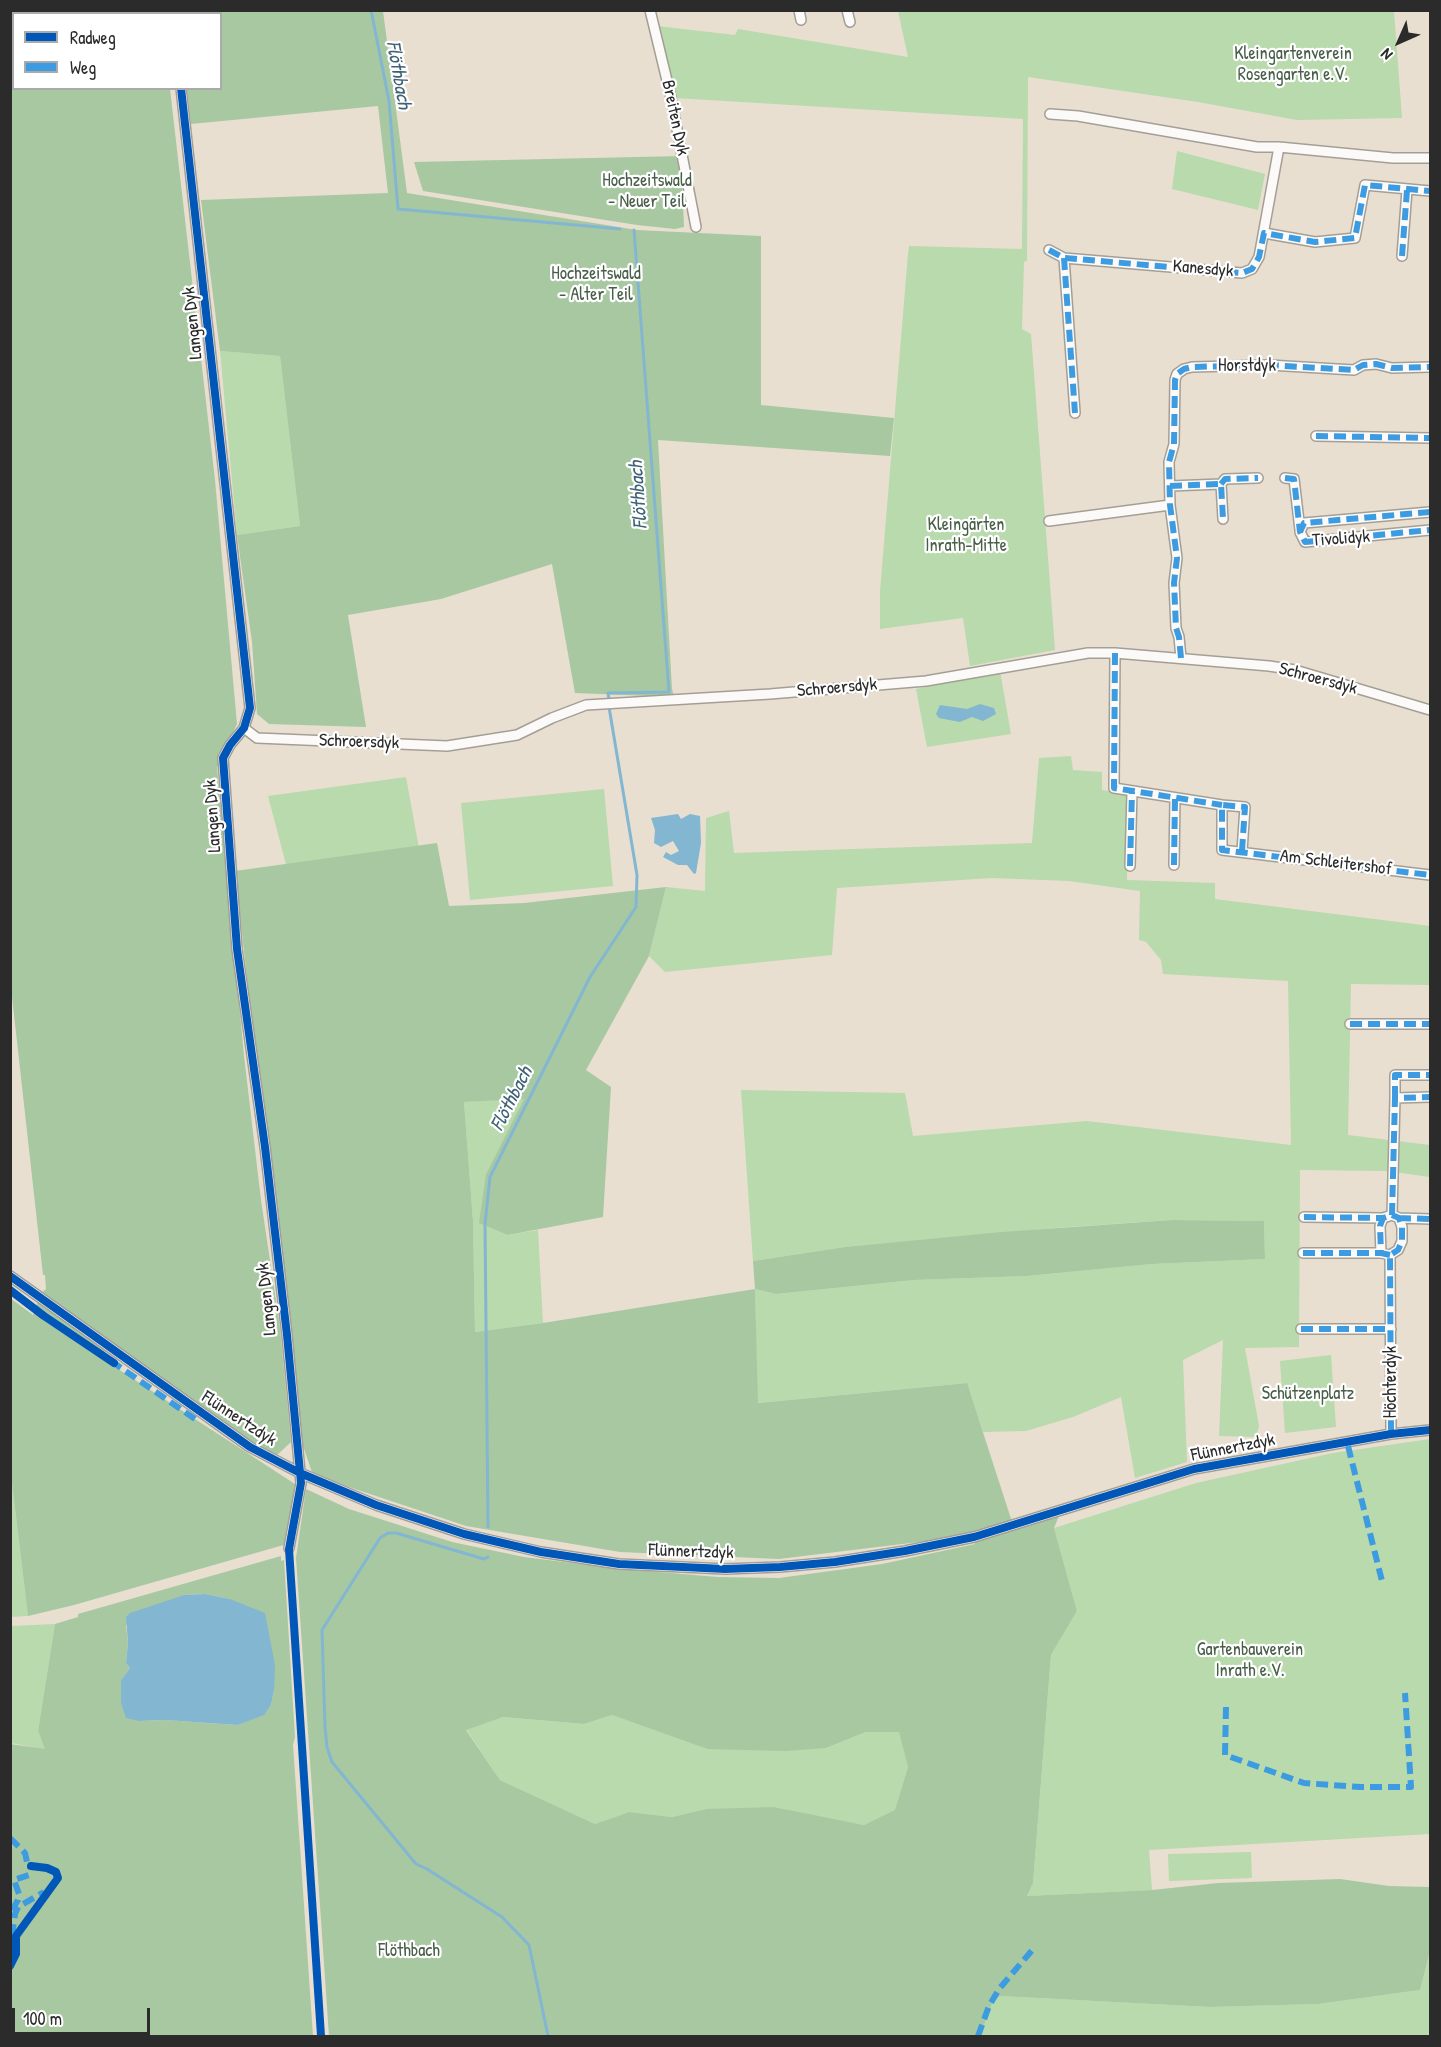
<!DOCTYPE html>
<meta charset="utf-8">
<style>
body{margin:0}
#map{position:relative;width:1441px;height:2047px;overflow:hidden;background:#e8dfd0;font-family:"Patrick Hand",sans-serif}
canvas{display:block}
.frame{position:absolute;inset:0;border:12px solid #2b2b2b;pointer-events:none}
.legend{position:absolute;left:12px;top:12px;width:210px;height:78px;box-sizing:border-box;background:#fff;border:2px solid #aaa;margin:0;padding:8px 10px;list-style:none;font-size:18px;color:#2b2b2b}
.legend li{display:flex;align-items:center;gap:12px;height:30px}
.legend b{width:30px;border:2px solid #aaa}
.north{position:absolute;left:1369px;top:12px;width:60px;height:60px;-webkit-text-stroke:4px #fff;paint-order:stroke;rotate:225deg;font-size:16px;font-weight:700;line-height:24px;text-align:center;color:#2b2b2b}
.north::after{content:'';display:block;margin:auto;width:21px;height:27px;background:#2b2b2b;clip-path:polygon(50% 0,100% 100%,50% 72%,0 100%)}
.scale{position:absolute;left:12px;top:2008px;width:138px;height:27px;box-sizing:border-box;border:3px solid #2b2b2b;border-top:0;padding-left:8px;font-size:18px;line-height:21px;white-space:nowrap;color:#2b2b2b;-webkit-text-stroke:4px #fff;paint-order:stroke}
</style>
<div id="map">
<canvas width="1441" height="2047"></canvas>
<div class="frame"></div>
<ul class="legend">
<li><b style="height:8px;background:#0057b8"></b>Radweg</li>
<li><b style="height:8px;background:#3d9ce1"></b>Weg</li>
</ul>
<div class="north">N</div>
<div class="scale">100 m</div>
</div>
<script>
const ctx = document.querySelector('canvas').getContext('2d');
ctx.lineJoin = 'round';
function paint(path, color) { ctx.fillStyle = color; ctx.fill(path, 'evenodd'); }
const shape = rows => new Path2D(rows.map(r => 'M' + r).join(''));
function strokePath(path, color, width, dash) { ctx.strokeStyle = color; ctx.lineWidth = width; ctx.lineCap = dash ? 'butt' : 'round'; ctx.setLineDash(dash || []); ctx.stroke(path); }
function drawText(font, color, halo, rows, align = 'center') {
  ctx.font = font + ' "Patrick Hand",sans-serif'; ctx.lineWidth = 4.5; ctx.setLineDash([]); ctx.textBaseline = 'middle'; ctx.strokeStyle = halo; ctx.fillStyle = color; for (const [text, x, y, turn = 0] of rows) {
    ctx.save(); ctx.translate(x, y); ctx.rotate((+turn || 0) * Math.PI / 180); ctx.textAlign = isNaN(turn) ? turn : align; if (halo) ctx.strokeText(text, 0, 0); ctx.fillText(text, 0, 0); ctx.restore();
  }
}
paint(shape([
 [898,11,1394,11,1402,118,1297,120,1198,102,1028,77,1027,261,1024,262,1022,329,1031,334,1055,650,970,666,963,618,880,629,880,591,908,254,909,246,1022,249,1023,119,675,98,657,26,735,35,738,29,908,57],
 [1177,151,1265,174,1258,210,1172,189],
 [220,351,280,356,300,526,237,535],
 [1000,671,1011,734,927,747,916,689],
 [1071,756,1073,770,1102,772,1102,790,1128,794,1127,880,1215,883,1215,899,1430,926,1430,985,1351,984,1348,1135,1430,1145,1430,1177,1387,1171,1300,1170,1299,1347,1245,1348,1259,1426,1256,1437,1219,1436,1223,1340,1183,1360,1187,1462,1135,1478,1121,1397,1073,1417,1026,1431,983,1432,966,1383,757,1403,755,1289,776,1294,914,1280,1027,1276,1152,1264,1265,1259,1264,1221,1172,1220,1067,1227,845,1247,753,1261,741,1090,905,1093,913,1136,1087,1121,1291,1145,1288,981,1163,974,1161,960,1146,942,1139,940,1140,891,1069,881,992,878,837,888,832,955,665,972,649,956,666,887,705,891,706,818,729,811,734,853,1032,843,1039,758],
 [406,777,420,854,288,872,268,796],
 [604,789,613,886,470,900,461,803],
 [525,1098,486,1174,508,1235,538,1230,543,1323,475,1332,473,1221,464,1102],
 [1331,1355,1336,1427,1285,1433,1280,1361],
 [1430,1439,1430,1834,1149,1850,1152,1890,1027,1896,1033,1883,1051,1655,1077,1611,1054,1528,1196,1483,1333,1453],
 [10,1467,28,1616,11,1617,10,1617],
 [55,1624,38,1731,46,1750,11,1743,11,1626],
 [612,1715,707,1749,826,1748,866,1732,900,1732,908,1767,895,1811,864,1825,827,1818,706,1809,672,1817,629,1812,595,1824,500,1780,466,1729,503,1717,584,1724],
 [1251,1852,1252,1878,1169,1881,1168,1854],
 [1430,1951,1430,2036,980,2036,993,2001,1000,1996,1210,2007,1318,2004,1420,1990]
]), '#b8daac');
paint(shape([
 [11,11,161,11,162,13,14,14,14,88,170,89,215,480,237,724,217,767,244,1056,261,1200,280,1328,291,1442,275,1457,168,1384,41,1319,295,1484,287,1544,74,1605,28,1616,10,1467,10,1298,33,1315,41,1293,46,1289,45,1275,43,1275,10,979],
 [180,11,383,11,407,193,637,230,761,236,761,405,894,418,890,456,658,440,672,689,674,697,575,693,552,564,441,599,348,615,366,727,269,724,257,714,252,642,237,535,300,526,280,356,220,351,201,200,388,193,378,106,191,124,187,89,220,88,220,14,180,13],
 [681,156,684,227,675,229,637,225,423,191,414,162],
 [437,843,449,906,524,903,666,887,649,956,586,1070,611,1087,603,1217,508,1235,479,1223,486,1174,524,1099,464,1102,473,1221,475,1332,543,1323,755,1289,753,1261,845,1247,1002,1232,1172,1220,1264,1221,1265,1259,1152,1264,1027,1276,914,1280,776,1294,755,1289,758,1403,967,1383,1013,1525,976,1535,779,1559,620,1552,466,1526,313,1475,301,1440,287,1335,235,871],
 [306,1489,349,1509,452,1542,524,1557,612,1568,718,1577,779,1578,882,1564,975,1544,974,1537,1059,1516,1054,1528,1077,1611,1051,1655,1033,1883,1027,1896,1152,1890,1218,1883,1340,1879,1389,1886,1430,1887,1430,1951,1420,1990,1318,2004,1210,2007,1000,1996,993,2001,980,2036,329,2036,296,1558],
 [612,1715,707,1749,786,1751,826,1748,866,1732,899,1732,908,1767,895,1810,864,1825,773,1807,706,1809,672,1817,629,1812,595,1824,500,1780,466,1730,503,1717,584,1724],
 [281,1556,281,1561,284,1560,295,1737,293,1745,313,2036,11,2036,10,1744,45,1749,38,1731,55,1624,78,1617,78,1614],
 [205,1594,230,1599,274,1690,271,1705,264,1714,238,1725,165,1720,139,1721,121,1680,130,1668,126,1663,128,1643,126,1625,184,1595]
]), '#a8c8a1');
paint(shape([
 [980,704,994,708,996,714,983,721,972,717,960,722,939,718,936,714,940,705,967,709],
 [678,814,681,819,690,814,700,816,701,843,696,873,694,874,687,865,678,865,663,857,666,852,671,855,679,851,673,841,661,847,654,843,655,830,651,818],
 [205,1594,230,1599,265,1613,275,1665,274,1690,271,1705,264,1715,238,1725,165,1720,139,1721,126,1718,121,1703,121,1680,130,1668,126,1663,128,1643,126,1617,130,1613,184,1595]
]), '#83b6d1');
strokePath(shape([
 [371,10,389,101,398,209,620,229],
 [609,699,608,693,669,692,634,230],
 [488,1527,485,1224,490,1177,590,977,636,907,637,875,609,707],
 [488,1557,484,1559,396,1533,388,1533,380,1538,322,1630,325,1727,327,1747,332,1762,416,1864,427,1869,502,1917,529,1945,548,2036]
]), '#83b6d1', 3);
const street = shape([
 [173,10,173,14],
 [650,10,670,93,696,227],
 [799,10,801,20],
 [847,10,850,22],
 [181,88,250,708,244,728,230,745,223,758,237,949,265,1147,287,1335,301,1483,289,1548],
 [1050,114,1078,116,1257,147,1279,147,1393,158,1430,158],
 [1264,233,1315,242,1355,238,1365,185,1430,191],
 [1049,250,1064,258,1242,273,1252,269,1259,257,1279,147],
 [1402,256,1407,190],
 [1064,258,1075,413],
 [1316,436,1430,438],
 [1285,478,1294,479,1300,530],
 [1221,484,1225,479,1258,478],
 [1170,486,1221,484,1223,519],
 [1430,512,1304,523,1300,532,1305,542,1430,530],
 [1049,521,1170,505],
 [1115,653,1114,788,1222,805],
 [1181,658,1179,637,1176,628,1174,583,1177,558,1170,505,1169,462,1174,444,1175,380,1177,374,1184,369,1192,367,1269,365,1354,370,1363,365,1376,364,1392,368,1430,367],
 [244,728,257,738,447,746,517,735,552,718,586,705,770,694,926,681,1088,653,1115,653,1269,666,1295,670,1430,710],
 [1242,851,1245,807,1222,805,1222,850,1430,875],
 [1174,865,1175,798],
 [1130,866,1132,792],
 [1350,1024,1430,1024],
 [1395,1098,1395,1075,1430,1075],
 [1392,1215,1395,1098,1430,1097],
 [1304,1217,1383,1218],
 [1399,1218,1430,1219],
 [1303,1253,1381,1253],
 [1390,1255,1381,1253,1380,1226,1383,1218,1392,1215,1399,1218,1402,1227,1402,1241,1398,1250,1390,1255,1391,1434],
 [10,1276,250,1447,300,1473,376,1505,464,1534,541,1552,619,1564,725,1569,780,1567,835,1562,905,1551,974,1537,1194,1469,1391,1434,1430,1430],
 [1301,1329,1391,1329]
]);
strokePath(street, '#a49f96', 12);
strokePath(street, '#fcfaf8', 9);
strokePath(shape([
 [1049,250,1064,258,1242,273,1252,269,1259,257,1264,233,1315,242,1355,238,1365,185,1430,191],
 [1402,256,1407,190],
 [1064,258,1075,413],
 [1316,436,1430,438],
 [1285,478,1294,479,1300,532],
 [1221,484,1225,479,1258,478],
 [1170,486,1221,484,1223,519],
 [1430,512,1304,523,1300,532,1305,542,1430,530],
 [1115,653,1114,788,1222,805],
 [1181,658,1179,637,1176,628,1174,583,1177,558,1170,505,1169,462,1174,444,1175,380,1177,374,1184,369,1192,367,1269,365,1354,370,1363,365,1376,364,1392,368,1430,367],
 [1242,851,1245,807,1222,805,1222,850,1430,875],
 [1174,865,1175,798],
 [1130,866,1132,792],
 [1350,1024,1430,1024],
 [1395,1098,1395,1075,1430,1075],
 [1392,1215,1395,1098,1430,1097],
 [1304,1217,1383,1218],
 [1399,1218,1430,1219],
 [1303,1253,1381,1253],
 [1390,1255,1381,1253,1380,1226,1383,1218,1392,1215,1399,1218,1402,1227,1402,1241,1398,1250,1390,1255,1391,1434],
 [1301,1329,1391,1329],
 [111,1361,195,1419],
 [1348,1446,1382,1581],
 [1226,1707,1225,1755,1304,1783,1360,1787,1411,1787,1405,1693],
 [10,1838,25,1853,27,1862,31,1866],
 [12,1910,18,1900,19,1894,14,1880,29,1875,31,1866],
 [12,1936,15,1914,18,1907,44,1892],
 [978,2036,989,2006,999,1989,1034,1948]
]), '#3d9ce1', 6, [12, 6]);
strokePath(shape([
 [181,88,250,708,244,728,230,745,223,758,237,949,265,1147,287,1335,301,1483,289,1549,321,2036],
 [10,1276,250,1447,300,1473,376,1505,464,1534,541,1552,619,1564,725,1569,780,1567,835,1562,905,1551,974,1537,1194,1469,1391,1434,1430,1430],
 [10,1290,44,1316,114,1363],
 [10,1966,16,1954,16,1936,58,1878,56,1872,47,1868,31,1866]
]), '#0057b8', 8);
drawText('18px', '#495e49', '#fff', [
 ["Kleingartenverein",1293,54],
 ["Rosengarten e.V.",1293,75],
 ["Hochzeitswald",647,181],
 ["- Neuer Teil",647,202],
 ["Hochzeitswald",596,274],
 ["- Alter Teil",596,295],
 ["Kleingärten",966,525],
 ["Inrath-Mitte",966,546],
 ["Schützenplatz",1308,1394],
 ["Gartenbauverein",1250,1650],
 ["Inrath e.V.",1250,1671],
 ["Flöthbach",409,1951]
]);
drawText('18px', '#2b2b2b', '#fff', [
 ["Breiten Dyk",675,118,78],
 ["Kanesdyk",1203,269,5],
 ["Langen Dyk",193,323,-96],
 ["Horstdyk",1247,366],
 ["Tivolidyk",1341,539,-4],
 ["Schroersdyk",1318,679,15],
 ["Schroersdyk",837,688,-5],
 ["Schroersdyk",359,742,2],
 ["Langen Dyk",213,816,-94],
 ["Am Schleitershof",1336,863,7],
 ["Langen Dyk",267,1299,-96],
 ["Höchterdyk",1391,1382,-90],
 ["Flünnertzdyk",239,1419,33],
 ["Flünnertzdyk",1233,1448,-11],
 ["Flünnertzdyk",691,1552,2]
]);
drawText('italic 20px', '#3f6276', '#fff', [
 ["Flöthbach",398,75,80],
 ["Flöthbach",639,495,-94],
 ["Flöthbach",512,1099,-63]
]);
</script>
